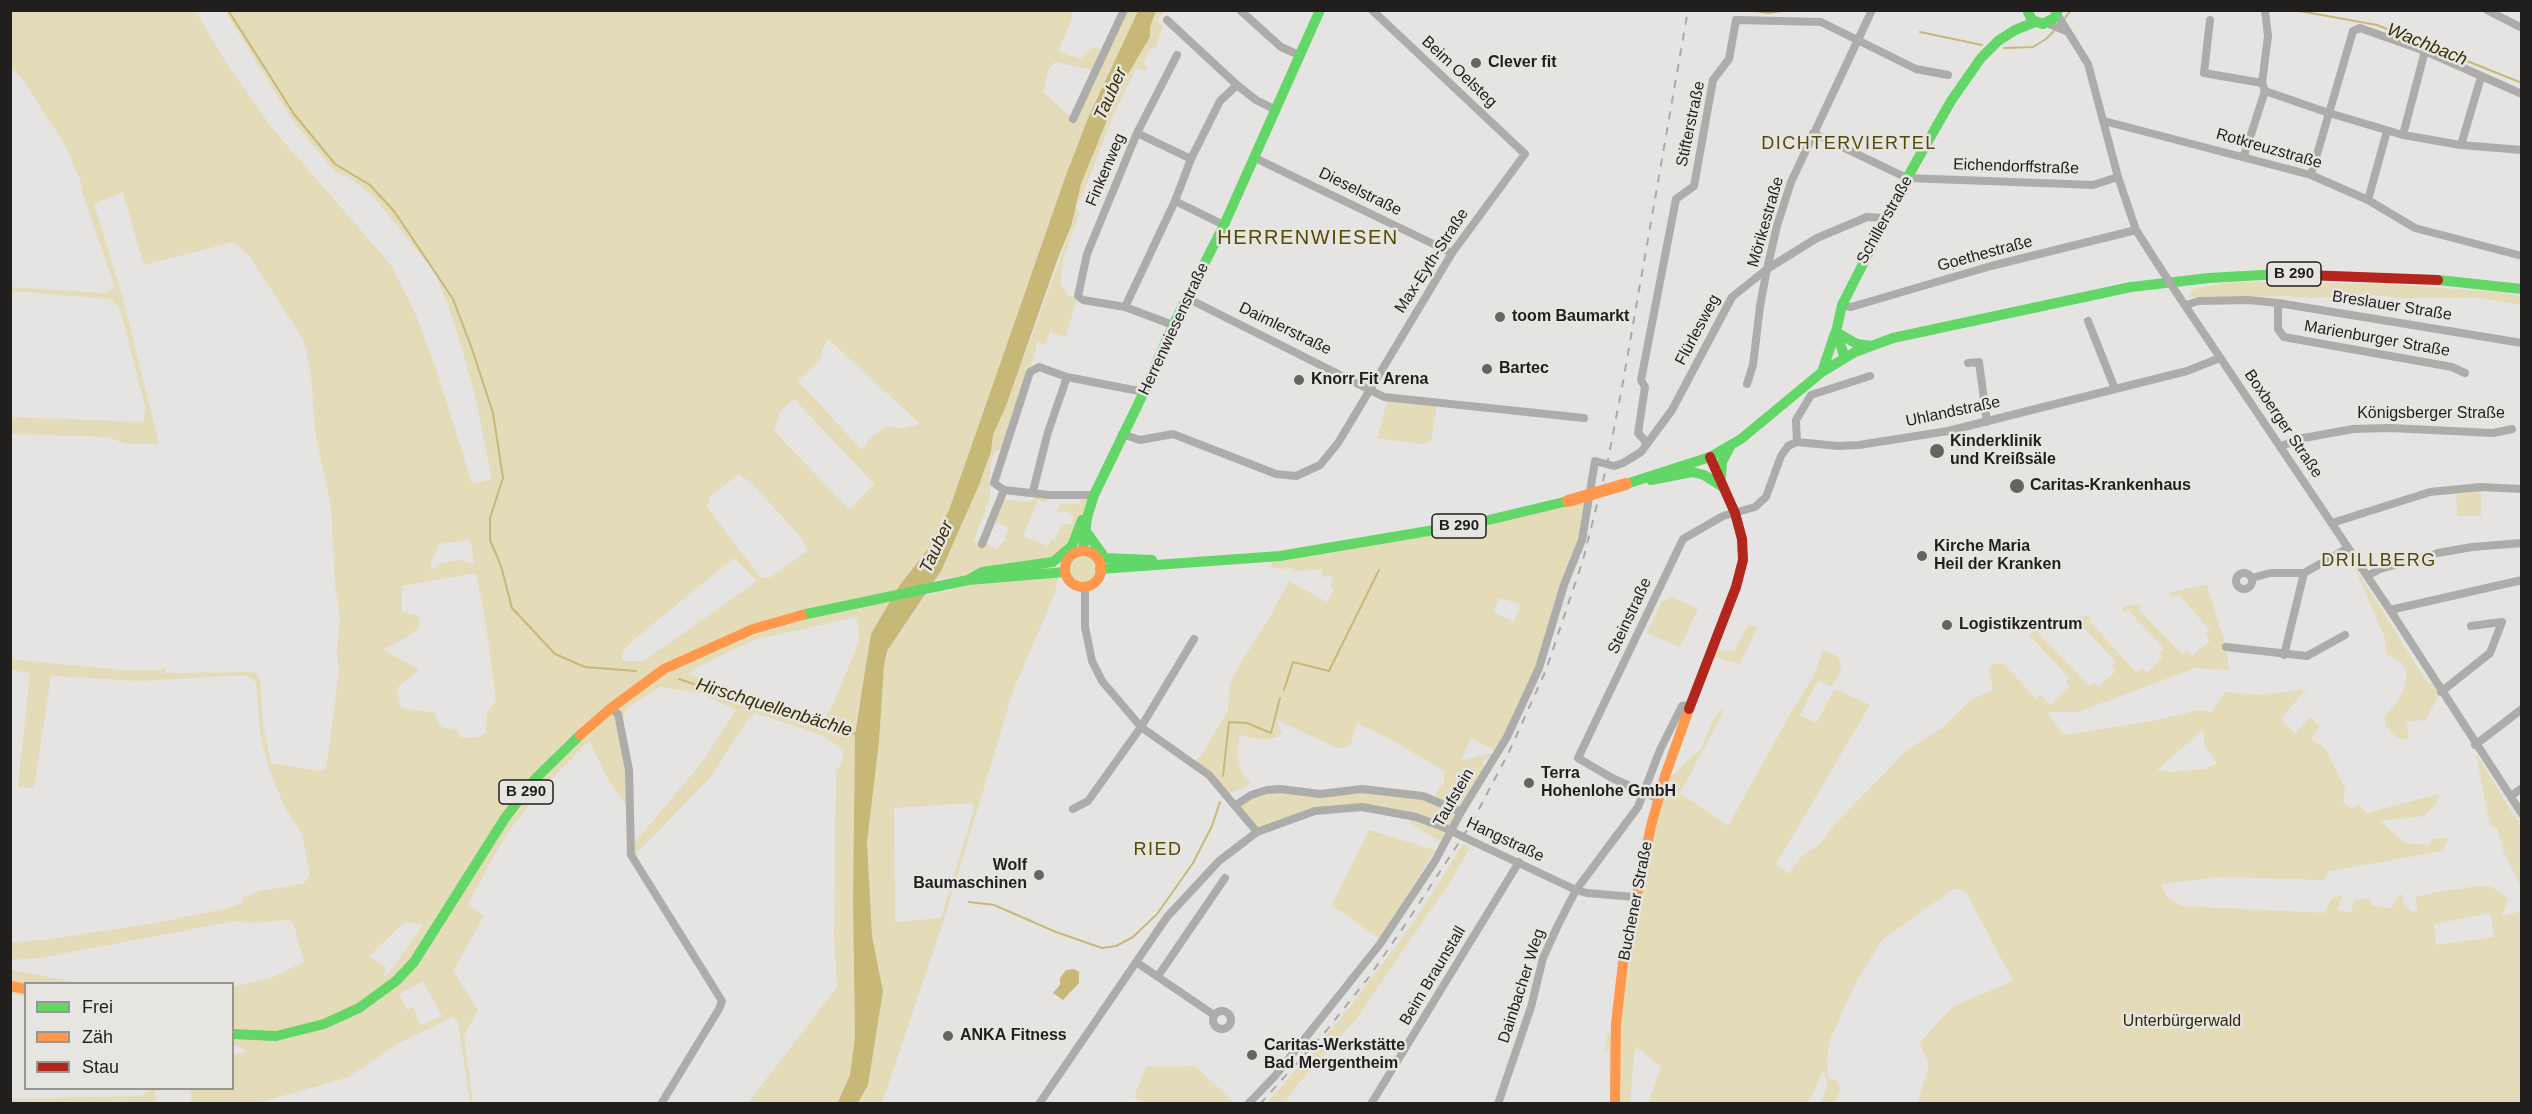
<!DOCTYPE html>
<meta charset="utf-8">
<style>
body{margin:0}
#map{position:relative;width:2532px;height:1114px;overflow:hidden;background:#e5e4e2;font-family:Arial,sans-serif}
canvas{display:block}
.frame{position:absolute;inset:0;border:12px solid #201f1e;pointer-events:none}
.legend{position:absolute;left:24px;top:982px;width:210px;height:108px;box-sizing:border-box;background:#e6e5e1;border:2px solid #979693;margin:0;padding:8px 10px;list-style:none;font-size:18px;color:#201f1e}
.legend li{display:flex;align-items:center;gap:12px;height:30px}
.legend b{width:30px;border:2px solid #979693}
</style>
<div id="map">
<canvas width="2532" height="1114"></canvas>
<div class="frame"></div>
<ul class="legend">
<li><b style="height:8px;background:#63d668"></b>Frei</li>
<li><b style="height:8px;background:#ff974d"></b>Zäh</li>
<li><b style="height:8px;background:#b3261e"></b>Stau</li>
</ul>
</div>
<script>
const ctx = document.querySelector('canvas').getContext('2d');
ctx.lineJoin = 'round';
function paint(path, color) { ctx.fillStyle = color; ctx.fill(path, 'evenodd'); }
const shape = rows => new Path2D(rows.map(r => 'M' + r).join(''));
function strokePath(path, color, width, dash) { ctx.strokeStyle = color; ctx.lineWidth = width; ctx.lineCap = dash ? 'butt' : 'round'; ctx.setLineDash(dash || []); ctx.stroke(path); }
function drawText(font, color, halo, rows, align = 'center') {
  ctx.font = font + ' Arial,sans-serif'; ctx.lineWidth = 5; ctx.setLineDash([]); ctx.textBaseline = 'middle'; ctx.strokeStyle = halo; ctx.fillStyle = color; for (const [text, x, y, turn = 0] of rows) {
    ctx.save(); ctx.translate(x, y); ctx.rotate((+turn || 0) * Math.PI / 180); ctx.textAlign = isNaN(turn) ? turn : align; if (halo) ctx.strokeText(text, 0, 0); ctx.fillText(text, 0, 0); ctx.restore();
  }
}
paint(shape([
 [11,11,195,11,231,70,272,128,391,265,414,310,436,368,472,484,492,479,476,399,456,328,435,272,371,194,347,176,335,172,293,121,225,11,1072,11,1072,19,1058,51,1080,59,1092,47,1105,50,1124,11,1138,11,1088,118,1066,175,949,510,928,549,899,586,858,707,855,734,853,900,855,1037,850,1075,837,1103,748,1103,837,987,834,935,836,771,841,765,844,750,824,736,755,713,748,719,709,779,639,851,634,860,631,847,703,761,736,710,700,693,660,687,626,709,621,727,630,811,610,783,590,742,585,744,544,787,512,827,495,854,468,904,484,916,453,971,478,1010,464,1035,473,1103,470,1103,458,1022,453,1017,399,1043,349,1077,258,1103,192,1103,190,1089,232,1088,233,1054,247,1052,241,1047,233,1045,233,987,271,978,304,962,293,922,288,920,249,923,235,921,40,958,11,960,11,942,44,940,161,922,224,909,242,903,244,897,260,891,303,884,309,877,309,869,302,834,284,806,268,766,261,738,256,682,246,675,140,681,51,676,34,788,18,787,30,673,11,670,10,659,122,670,160,670,166,667,166,673,254,672,259,675,261,685,262,721,271,763,322,771,326,768,333,720,339,670,337,652,340,615,335,586,331,506,315,432,311,374,306,348,301,336,249,255,233,242,144,265,123,192,94,204,123,298,159,444,126,444,108,437,11,434,11,417,144,422,145,406,120,309,111,299,11,291,11,287,104,293,115,288,83,195,81,182,65,145,23,80,11,68],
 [1055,62,1095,71,1073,119,1043,92,1048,71],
 [828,339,919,423,919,424,905,428,886,427,870,438,862,450,798,381,822,357,822,350],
 [794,399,874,484,849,509,774,431,780,412],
 [739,474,751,483,801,537,807,551,771,577,761,578,707,507,709,497],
 [470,540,475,564,460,560,439,564,431,571,431,562,439,544],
 [734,558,757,581,644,661,621,661,624,650,631,642],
 [476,573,486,624,496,702,487,712,486,733,478,737,468,738,459,737,457,729,444,728,437,723,435,713,401,708,397,688,419,670,383,649,402,640,419,628,419,616,402,612,402,586],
 [856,617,860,639,832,707,823,720,778,704,753,700,726,685,689,674,694,669,754,640],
 [405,922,423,925,390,972,383,978,386,967,369,956],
 [423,981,442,1016,421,1025,413,1008,407,1010,399,994],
 [1156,11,1168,11,1162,13,1157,22,1163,25,1156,48,1151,48,1143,62,1147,67,1145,71,1136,68,1111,121,1082,196,1076,206,1079,214,1063,259,1060,284,1069,296,1077,298,1066,337,1051,333,1052,327,1045,344,1037,342,1030,372,1006,446,994,453,990,468,990,498,973,542,988,544,997,549,1006,539,1004,537,1009,528,992,520,1000,499,1030,502,1041,493,1049,495,1046,503,1038,500,1023,536,1048,546,1052,539,1055,540,1061,525,1072,523,1073,516,1067,511,1059,513,1056,511,1062,503,1080,504,1081,494,1094,495,1072,546,1040,566,936,579,979,485,991,452,993,435,1006,406,1072,226,1076,206,1081,184,1121,86,1150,37,1150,27],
 [2232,282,2389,284,2499,292,2521,296,2522,305,2479,298,2403,298,2361,294,2353,302,2345,302,2332,297,2300,298,2289,296,2189,297,2193,289],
 [1388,397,1437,403,1431,442,1420,444,1377,438],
 [2481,487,2481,516,2457,516,2456,488],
 [1588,500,1586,523,1539,668,1498,752,1471,738,1461,761,1489,753,1491,755,1482,763,1488,769,1445,844,1413,825,1403,813,1334,808,1257,832,1236,805,1260,791,1341,791,1433,799,1444,781,1444,771,1394,741,1357,723,1350,746,1345,748,1337,748,1273,718,1271,726,1273,721,1277,721,1282,732,1278,737,1264,740,1240,735,1237,752,1240,768,1245,779,1251,781,1246,787,1230,793,1226,794,1190,762,1196,761,1204,751,1228,710,1230,684,1237,669,1271,615,1289,581,1327,602,1334,589,1331,587,1333,579,1328,575,1325,578,1322,575,1322,569,1293,572,1294,569,1272,568,1271,562],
 [1499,598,1521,604,1514,622,1493,612],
 '1066 569a17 17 0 1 1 34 0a17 17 0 1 1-34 0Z',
 [2353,564,2427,682,2437,686,2441,692,2425,720,2406,722,2409,740,2397,738,2385,725,2385,716,2399,699,2405,685,2407,671,2401,662,2386,654,2385,638],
 [1060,572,1054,596,1014,688,948,907,882,1103,858,1104,868,1085,883,991,872,936,867,842,879,742,884,665,887,651,926,595,952,590,957,582],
 [972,803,974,809,941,918,895,922,894,808],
 [2207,584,2226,647,2229,670,2195,668,2078,712,2048,712,2054,723,2065,735,2153,721,2199,710,2211,712,2225,692,2259,695,2307,689,2281,718,2295,734,2310,717,2320,726,2311,739,2325,748,2345,788,2343,802,2352,809,2358,804,2367,813,2439,794,2436,804,2424,816,2380,821,2405,843,2430,845,2432,839,2448,838,2443,851,2329,871,2324,880,2219,877,2162,884,2166,896,2182,906,2324,913,2332,898,2343,895,2337,911,2351,912,2354,901,2370,898,2372,906,2391,908,2401,893,2404,905,2412,912,2418,911,2415,897,2438,892,2478,886,2492,887,2508,899,2501,917,2521,911,2521,1103,1918,1103,1929,1064,1919,1043,1954,1006,2013,981,1966,892,1955,888,1882,940,1856,982,1831,1037,1827,1058,1828,1078,1836,1080,1841,1088,1835,1103,1820,1103,1828,1084,1823,1071,1808,1103,1648,1103,1661,1067,1635,1046,1630,1103,1610,1103,1609,1049,1604,1052,1608,1033,1615,1038,1659,799,1664,800,1670,777,1701,749,1713,720,1723,707,1721,717,1680,793,1728,826,1793,709,1813,677,1823,650,1835,655,1840,660,1841,672,1831,687,1818,680,1800,715,1816,723,1835,689,1870,705,1776,864,1789,874,1801,857,1820,844,1835,824,1907,750,1942,728,1972,699,1993,690,1989,670,1991,665,2002,663,2036,698,2041,695,2050,705,2069,687,2066,683,2069,677,2029,635,2035,630,2089,686,2095,683,2098,687,2116,671,2112,667,2116,662,2078,622,2074,624,2072,622,2075,618,2088,616,2092,617,2089,621,2136,672,2143,669,2147,673,2163,657,2160,653,2164,648,2128,610,2124,613,2122,611,2123,607,2135,604,2142,606,2139,610,2182,654,2188,651,2192,656,2210,641,2205,634,2210,630,2179,595,2173,597,2169,593],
 [2203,730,2205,746,2217,763,2205,769,2169,772,2157,770],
 [2491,913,2494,937,2436,945,2434,924],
 [1673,597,1698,609,1680,647,1647,633,1662,601],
 [1748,625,1757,627,1740,664,1714,657,1717,650,1734,651],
 [2476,754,2521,826,2521,887,2504,853,2497,828,2490,826],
 [1369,830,1435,850,1380,939,1332,905],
 [1463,844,1470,847,1452,879,1356,1019,1297,1085,1285,1103,1267,1103,1345,1013,1411,926],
 [10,970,35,974,76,983,26,984,25,997,11,994],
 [1195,1066,1235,1103,1145,1103,1134,1097,1146,1067],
 [155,1089,156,1103,11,1103,11,1099,137,1096,143,1095,150,1089]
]), '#e4dbb8');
paint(shape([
 [1138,11,1156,11,1150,27,1150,37,1121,86,1081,184,1071,227,1058,258,1006,406,993,435,991,452,979,485,941,571,887,651,884,665,879,742,867,842,872,936,883,991,868,1085,858,1103,837,1104,850,1075,855,1037,853,900,855,734,871,634,899,586,928,549,949,510,1066,175,1088,118],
 [1074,969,1079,972,1079,983,1063,1000,1053,993,1060,985,1060,978,1066,970]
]), '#c8b877');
strokePath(shape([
 [228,10,294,114,335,164,370,185,394,211,453,299,472,349,493,413,503,478,490,518,490,540,501,566,512,608,555,654,585,667,636,671],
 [1749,10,1768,13,1789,10],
 [2294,10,2377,25,2522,83],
 [2065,18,2071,10],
 [1920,32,1982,45],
 [2004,48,2033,47,2046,39,2054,31],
 [679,679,800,720,856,734],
 [1284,690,1293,662,1329,671,1379,570],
 [1223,776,1229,722,1247,723,1271,733,1280,698],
 [969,902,994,905,1056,932,1102,948,1116,946,1133,937,1157,914,1193,863,1212,826,1220,802]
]), '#c8b877', 2);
strokePath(shape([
 [1240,10,1281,47,1299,55],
 [2487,10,2522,28],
 [2057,14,2088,64,2118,177,2136,230,2157,263],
 [1167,20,1237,85,1256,100,1276,110],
 [2210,20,2204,73,2262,83],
 [2047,23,2066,31],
 [2265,91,2329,113,2403,135,2461,145,2522,150],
 [1073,119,1124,10],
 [2104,121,2311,175,2368,200,2415,228,2522,256],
 [1137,133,1191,159],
 [1813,133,1907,178,2093,185,2118,177],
 [2403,135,2425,51],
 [2461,145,2481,77],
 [2244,156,2265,91,2262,83,2268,36,2265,10],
 [1255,158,1452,253],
 [2311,175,2353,31,2360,28,2425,51,2522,94],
 [2368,200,2387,131],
 [1175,201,1224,225],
 [1187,298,1384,397,1584,418],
 [2180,298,2390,610,2522,814],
 [2278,303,2278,329,2284,337,2452,367,2465,373],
 [1842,305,1851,307,1991,266,2136,230],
 [2186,305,2199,301,2248,300,2278,303,2522,343],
 [1125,307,1175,201,1191,159,1220,101,1237,85],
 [2088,321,2115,389],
 [1173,325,1125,307,1083,300,1078,296,1087,254,1137,133,1177,55],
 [1968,363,1979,362,1987,422],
 [1747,384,1753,365,1760,306,1767,269,1777,226,1791,182,1872,10],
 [1122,434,1140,440,1173,434,1276,474,1296,476,1320,465,1338,443,1452,253,1525,154,1372,10],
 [1797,442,1796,420,1811,395,1870,376],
 [1647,443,1638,433,1645,387,1641,380,1676,199,1694,186,1713,80,1729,59,1736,20,1821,22,1916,69,1948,75],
 [2280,447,2298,439,2353,429,2390,428,2493,433,2512,429],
 [1004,490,1049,495,1094,495],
 [1033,491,1048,432,1067,377],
 [2332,523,2430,492,2481,487,2522,489],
 [982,544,1004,490,994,483,1030,372,1039,367,1067,377,1144,392],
 '2236 581a8 8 0 1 1 16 0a8 8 0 1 1-16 0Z',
 [2367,576,2380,569,2438,553,2472,547,2522,543],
 [2252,578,2270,573,2304,573,2348,548],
 [1085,586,1085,627,1092,661,1102,681,1141,727,1209,775,1257,832],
 [2390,610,2522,580],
 [2226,647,2307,656,2345,635],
 [2284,655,2304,573],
 [2441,692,2490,653,2502,622,2471,626],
 [611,708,618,714,629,770,631,855,722,1001,719,1009,661,1104],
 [2475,745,2522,709],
 [2511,796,2522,788],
 [1659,799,1612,778,1578,758,1683,539,1723,516,1755,507,1766,497,1781,456,1788,446,1797,442,1838,446,1859,445,1948,431,2187,371,2220,358],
 [1236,805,1251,795,1267,790,1280,789,1320,794,1362,789,1423,796,1461,812],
 [1073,809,1088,801,1141,727,1194,639],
 [1474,842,1576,890,1587,893,1635,897],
 [1136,962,1214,1015],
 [1158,976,1225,878],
 '1213 1020a9 9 0 1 1 18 0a9 9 0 1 1-18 0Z',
 [1039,1104,1167,917,1219,861,1257,832,1315,811,1362,807,1416,817,1443,827],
 [1248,1104,1275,1076,1380,944,1435,861,1461,812,1507,737,1539,668,1564,585,1582,540,1595,461,1614,466,1623,463,1641,452,1672,410,1732,297,1767,269,1817,238,1867,217,1885,218],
 [1371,1104,1519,862],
 [1498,1104,1531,1007,1543,958,1558,925,1576,890,1638,807,1660,750,1682,706,1690,705]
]), '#acacab', 8);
strokePath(shape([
 [2027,10,2032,20,2043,24,2054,18,2058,10],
 [2438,280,2522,289],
 [1836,332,1857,344,1871,346],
 [1845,358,1836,332,1842,305,1907,178,1951,101,1981,58,1998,41,2015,30,2035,22],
 [1822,372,1835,333],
 [1721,477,1722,462,1731,445],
 [1651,480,1692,472,1704,475,1723,487],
 [1626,484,1710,457,1741,439,1822,372,1855,352,1893,338,2131,287,2209,278,2280,274],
 [1085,530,1105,558,1152,560],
 [1083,551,1087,518,1094,495,1144,392,1173,325,1224,225,1320,10],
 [1100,569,1280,556,1476,523,1568,501],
 [968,580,982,572,1053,562,1072,546,1082,520],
 [802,615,968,580,1065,572],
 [232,1034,276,1036,324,1024,359,1008,396,981,414,962,505,818,535,779,580,735]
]), '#63d668', 10);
strokePath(shape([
 '1065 569a18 18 0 1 1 36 0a18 18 0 1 1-36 0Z',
 [580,735,611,708,664,669,753,629,802,615],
 [10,986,26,989],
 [1615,1104,1616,1024,1623,963,1651,826,1665,776,1689,709]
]), '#ff974d', 10);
strokePath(shape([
 [2280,274,2438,280],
 [1689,709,1736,587,1743,560,1742,539,1735,513,1710,457]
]), '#b3261e', 10);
strokePath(shape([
 [1260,1104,1326,1031,1369,977,1407,922,1471,824,1509,752,1546,670,1583,560,1607,465,1623,382,1688,10]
]), '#aaa9a9', 2, [8, 8]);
strokePath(shape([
 [2157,263,2180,298],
 [1443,827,1474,842]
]), '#acacab', 8);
strokePath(shape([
 [1568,501,1626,484]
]), '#ff974d', 12);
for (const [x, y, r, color] of [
 [1476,63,6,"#656463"],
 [1500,317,6,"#656463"],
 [1487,369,6,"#656463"],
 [1299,380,6,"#656463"],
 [1937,451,8,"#656463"],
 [2017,486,8,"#656463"],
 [1922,556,6,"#656463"],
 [1947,625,6,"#656463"],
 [1529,783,6,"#656463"],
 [1039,875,6,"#656463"],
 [948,1036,6,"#656463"],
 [1252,1055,6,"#656463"]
]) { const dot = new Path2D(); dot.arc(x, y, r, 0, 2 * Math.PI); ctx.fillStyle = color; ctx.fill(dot); strokePath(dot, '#e6e5e1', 2); }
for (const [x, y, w] of [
 [2294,274,54],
 [1459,526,54],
 [526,792,54]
]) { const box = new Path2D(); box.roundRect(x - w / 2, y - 12, w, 24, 4.5); ctx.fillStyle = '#e6e5e1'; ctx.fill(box); strokePath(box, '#201f1e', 1.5); }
drawText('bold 15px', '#201f1e', null, [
 ["B 290",2294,274],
 ["B 290",1459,526],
 ["B 290",526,792]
]);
drawText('bold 16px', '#201f1e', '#e6e5e1', [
 ["Clever fit",1488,63],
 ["toom Baumarkt",1512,317],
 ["Bartec",1499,369],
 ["Knorr Fit Arena",1311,380],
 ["Kinderklinik",1950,442],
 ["und Kreißsäle",1950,460],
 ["Caritas-Krankenhaus",2030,486],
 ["Kirche Maria",1934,547],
 ["Heil der Kranken",1934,565],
 ["Logistikzentrum",1959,625],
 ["Terra",1541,774],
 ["Hohenlohe GmbH",1541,792],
 ["Wolf",1027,866,"right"],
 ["Baumaschinen",1027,884,"right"],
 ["ANKA Fitness",960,1036],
 ["Caritas-Werkstätte",1264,1046],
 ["Bad Mergentheim",1264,1064]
], 'left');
drawText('16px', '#201f1e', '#e6e5e1', [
 ["Beim Oelsteg",1459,72,43],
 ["Stifterstraße",1691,124,-78],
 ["Rotkreuzstraße",2269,149,16],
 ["Eichendorffstraße",2016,167,2],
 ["Finkenweg",1106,170,-67],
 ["Dieselstraße",1360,192,26],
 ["Schillerstraße",1885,220,-61],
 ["Mörikestraße",1766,222,-74],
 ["Goethestraße",1985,254,-15],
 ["Max-Eyth-Straße",1432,261,-57],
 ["Breslauer Straße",2392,306,9],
 ["Herrenwiesenstraße",1174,329,-65],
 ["Daimlerstraße",1285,329,26],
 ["Flürlesweg",1698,330,-62],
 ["Marienburger Straße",2377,339,10],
 ["Uhlandstraße",1953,412,-12],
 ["Königsberger Straße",2431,414],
 ["Boxberger Straße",2283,424,56],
 ["Steinstraße",1630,616,-65],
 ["Taufstein",1454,798,-60],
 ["Hangstraße",1505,840,25],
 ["Buchener Straße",1636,901,-79],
 ["Beim Braunstall",1433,976,-59],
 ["Dainbacher Weg",1522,986,-72]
]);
drawText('16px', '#342a01', '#e6e5e1', [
 ["Unterbürgerwald",2182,1022]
]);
drawText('italic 18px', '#392f06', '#e6e5e1', [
 ["Wachbach",2427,45,22],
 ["Tauber",1111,94,-66],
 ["Tauber",937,547,-65],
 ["Hirschquellenbächle",774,708,17]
]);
ctx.letterSpacing = '1.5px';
drawText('18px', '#574907', '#e6e5e1', [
 ["DICHTERVIERTEL",1849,144],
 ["DRILLBERG",2379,561],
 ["RIED",1158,850]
]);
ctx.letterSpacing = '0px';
ctx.letterSpacing = '1.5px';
drawText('20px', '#574907', '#e6e5e1', [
 ["HERRENWIESEN",1308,238]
]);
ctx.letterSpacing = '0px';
</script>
